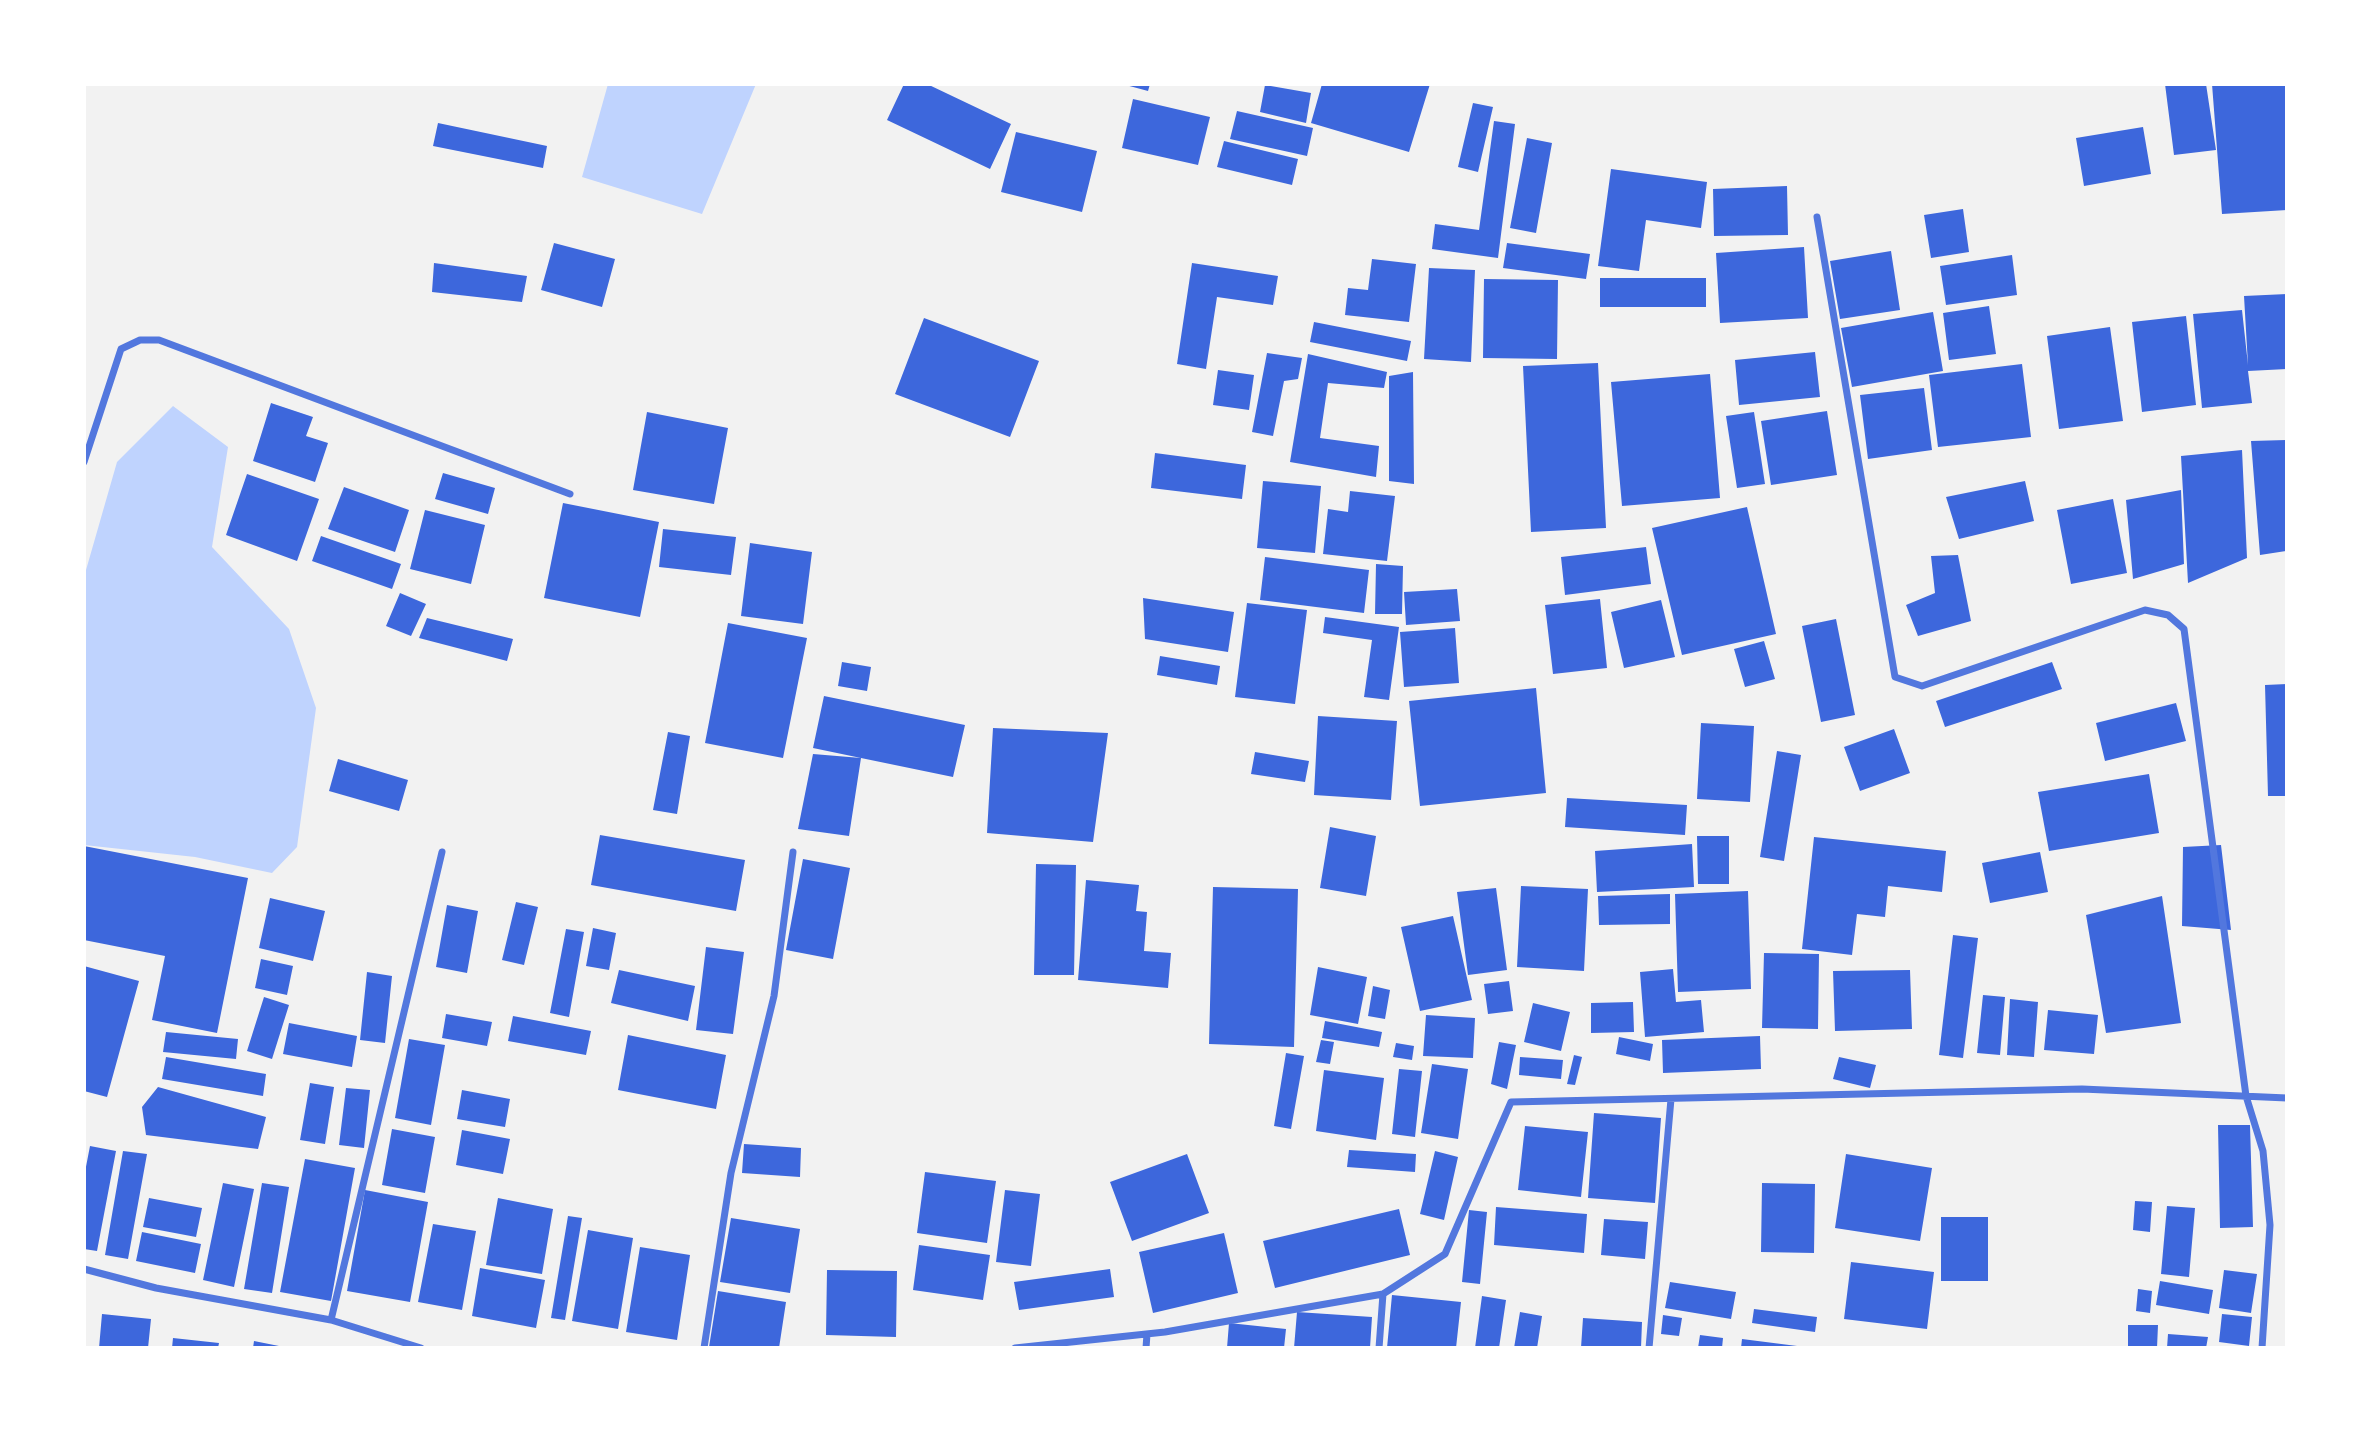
<!DOCTYPE html>
<style>
body{margin:0}
#map{position:relative;width:2371px;height:1432px;overflow:hidden;background:#f2f2f2;font-family:"DejaVu Sans",sans-serif}
canvas{display:block}
.frame{position:absolute;inset:0;border:86px solid #fff;pointer-events:none}
</style>
<div id="map">
<canvas width="2371" height="1432"></canvas>
<div class="frame"></div>
</div>
<script>
const ctx = document.querySelector('canvas').getContext('2d');
ctx.lineJoin = 'round';
function paint(path, color) { ctx.fillStyle = color; ctx.fill(path, 'evenodd'); }
const shape = rows => new Path2D(rows.map(r => 'M' + r).join(''));
function strokePath(path, color, width, dash) { ctx.strokeStyle = color; ctx.lineWidth = width; ctx.lineCap = dash ? 'butt' : 'round'; ctx.setLineDash(dash || []); ctx.stroke(path); }
paint(shape([
 [608,84,756,84,702,214,582,177],
 [173,406,228,447,212,547,289,629,316,708,297,847,272,873,195,857,84,845,84,577,117,462]
]), '#bfd3fe');
paint(shape([
 [904,84,927,84,1011,124,990,169,887,120],
 [1122,84,1150,84,1148,91],
 [1322,84,1430,84,1409,152,1311,123],
 [2165,84,2206,84,2216,150,2174,155],
 [2212,84,2287,84,2287,210,2222,214],
 [1265,85,1311,93,1306,123,1260,112],
 [1133,99,1210,117,1198,165,1122,148],
 [1473,103,1493,107,1478,172,1458,167],
 [1237,111,1313,128,1307,156,1230,139],
 [1494,121,1515,124,1498,258,1432,249,1435,224,1479,230],
 [438,123,547,146,543,168,433,146],
 [2143,127,2151,174,2084,186,2076,138],
 [1016,132,1097,151,1082,212,1001,192],
 [1527,138,1552,143,1536,233,1510,228],
 [1224,141,1298,159,1292,185,1217,167],
 [1611,169,1707,182,1701,228,1646,220,1639,271,1598,266],
 [1787,186,1788,235,1714,236,1713,189],
 [1963,209,1969,252,1931,258,1924,215],
 [554,243,615,259,602,307,541,290],
 [1507,243,1590,254,1586,279,1503,268],
 [1804,247,1808,318,1720,323,1716,253],
 [1891,251,1900,310,1840,319,1830,261],
 [2012,255,2017,295,1946,305,1940,266],
 [1372,259,1416,264,1409,322,1345,315,1348,288,1368,290],
 [434,263,527,276,522,302,432,292],
 [1192,263,1278,276,1273,305,1217,297,1206,369,1177,364],
 [1429,268,1475,270,1471,362,1424,359],
 [1600,278,1706,278,1706,307,1600,307],
 [1484,279,1558,280,1557,359,1483,358],
 [2287,294,2287,369,2248,371,2252,403,2202,408,2193,314,2242,310,2248,365,2244,296],
 [1989,306,1996,354,1949,360,1943,313],
 [1933,312,1943,371,1852,387,1841,328],
 [2186,316,2196,405,2142,412,2132,322],
 [924,318,1039,361,1010,437,895,394],
 [1314,322,1411,341,1407,361,1310,342],
 [2110,327,2123,421,2059,429,2047,336],
 [1815,352,1820,397,1739,405,1735,360],
 [1267,353,1302,358,1298,379,1284,381,1273,436,1252,432],
 [1308,354,1387,372,1384,388,1328,383,1320,438,1379,446,1376,477,1290,462],
 [1598,363,1606,528,1531,532,1523,366],
 [2022,364,2031,437,1938,447,1929,375],
 [1218,370,1254,375,1249,410,1213,405],
 [1413,372,1414,484,1389,481,1389,376],
 [1710,374,1720,498,1622,506,1611,382],
 [1924,388,1932,450,1868,459,1860,395],
 [271,403,313,417,306,436,328,443,315,482,253,461],
 [1827,411,1837,475,1771,485,1761,421],
 [647,412,728,428,714,504,633,490],
 [1754,412,1765,484,1737,488,1726,416],
 [2286,440,2286,551,2260,555,2251,441],
 [2242,450,2247,558,2188,583,2181,456],
 [1155,453,1246,465,1242,499,1151,488],
 [443,473,495,488,488,514,435,499],
 [247,474,319,499,297,561,226,535],
 [1263,481,1321,486,1315,553,1257,548],
 [2025,481,2034,521,1959,539,1946,497],
 [344,487,409,510,395,552,328,529],
 [2181,490,2184,564,2133,579,2126,500],
 [1350,491,1395,496,1387,561,1323,554,1328,509,1348,512],
 [2113,499,2127,573,2071,584,2057,510],
 [563,503,659,522,640,617,544,598],
 [1747,507,1776,634,1682,655,1652,528],
 [425,510,485,525,471,584,410,569],
 [663,529,736,537,731,575,659,567],
 [321,536,401,564,392,589,312,561],
 [750,543,812,552,803,624,741,616],
 [1646,547,1651,584,1565,595,1561,557],
 [1958,555,1971,621,1918,636,1906,605,1935,593,1931,556],
 [1265,557,1369,570,1364,613,1260,600],
 [1376,564,1403,566,1402,614,1375,614],
 [1457,589,1460,621,1406,625,1404,592],
 [400,593,426,604,411,636,386,626],
 [1143,598,1234,612,1228,652,1145,639],
 [1600,599,1607,668,1553,674,1545,605],
 [1661,600,1675,657,1624,668,1611,612],
 [1247,603,1307,610,1295,704,1235,697],
 [1325,617,1399,627,1389,700,1364,697,1372,640,1323,633],
 [427,618,513,639,507,661,419,638],
 [1836,619,1855,715,1821,722,1802,626],
 [728,623,807,638,783,758,705,743],
 [1455,628,1459,683,1404,687,1400,632],
 [1764,641,1775,679,1745,687,1734,649],
 [1160,656,1220,666,1217,685,1157,675],
 [842,662,871,667,867,691,838,686],
 [2052,662,2062,689,1945,727,1936,701],
 [2287,684,2287,796,2268,796,2265,685],
 [1536,688,1546,793,1420,806,1409,701],
 [824,696,965,725,953,777,861,758,849,836,798,829,813,754,861,758,813,748],
 [2176,703,2186,741,2105,761,2096,723],
 [1318,716,1397,721,1391,800,1314,795],
 [1701,723,1754,726,1750,802,1697,799],
 [993,728,1108,733,1093,842,987,833],
 [1894,729,1910,773,1860,791,1844,747],
 [668,732,690,736,677,814,653,810],
 [1777,751,1801,755,1784,861,1760,857],
 [1255,752,1309,761,1305,782,1251,774],
 [338,759,408,780,399,811,329,791],
 [2149,774,2159,833,2049,851,2038,792],
 [1567,798,1687,805,1685,835,1565,827],
 [1330,827,1376,836,1366,896,1320,888],
 [600,835,745,860,736,911,591,885],
 [1697,836,1729,836,1729,884,1698,884],
 [1814,837,1946,851,1942,892,1888,886,1885,917,1857,914,1852,955,1802,949],
 [1692,844,1694,887,1597,892,1595,851],
 [2221,845,2231,930,2182,926,2183,847],
 [84,846,248,878,217,1033,152,1020,165,956,84,940],
 [2040,852,2048,892,1990,903,1982,863],
 [803,859,850,868,833,959,786,950],
 [1036,864,1076,865,1074,975,1034,975],
 [1086,880,1139,885,1136,911,1147,912,1144,951,1171,953,1168,988,1078,980],
 [1521,886,1588,889,1584,971,1517,967],
 [1213,887,1298,889,1294,1047,1209,1044],
 [1496,888,1507,970,1468,975,1457,892],
 [1748,891,1751,989,1678,992,1675,894],
 [1670,894,1670,924,1599,925,1598,896],
 [2162,896,2181,1023,2106,1033,2086,915],
 [270,898,325,911,313,961,259,948],
 [516,902,538,907,524,965,502,960],
 [447,905,478,911,467,973,436,967],
 [1453,916,1472,1000,1420,1011,1401,927],
 [593,928,616,933,609,970,586,966],
 [566,929,584,932,569,1017,550,1013],
 [1953,935,1978,938,1963,1058,1939,1055],
 [706,947,744,952,733,1034,696,1030],
 [1764,953,1819,954,1818,1029,1762,1028],
 [261,959,293,966,287,995,255,988],
 [84,966,139,981,107,1097,84,1091],
 [1318,967,1367,977,1358,1024,1310,1015],
 [1673,969,1676,1002,1701,1000,1704,1032,1645,1037,1640,972],
 [619,970,695,986,688,1021,611,1003],
 [1910,970,1912,1029,1835,1031,1833,971],
 [367,972,392,976,385,1043,360,1040],
 [1509,981,1513,1011,1488,1014,1484,984],
 [1373,986,1390,990,1385,1019,1368,1016],
 [1983,995,2005,997,2000,1055,1977,1053],
 [264,997,289,1005,272,1059,247,1051],
 [2010,999,2038,1002,2034,1057,2007,1055],
 [1633,1002,1634,1032,1591,1033,1591,1003],
 [1533,1003,1570,1012,1561,1051,1524,1042],
 [2048,1010,2098,1015,2094,1054,2044,1050],
 [446,1014,492,1022,487,1046,442,1038],
 [1426,1015,1475,1018,1473,1058,1423,1056],
 [513,1016,591,1031,586,1055,508,1041],
 [1325,1021,1382,1032,1379,1047,1322,1038],
 [289,1023,357,1036,352,1067,283,1054],
 [166,1032,238,1039,236,1059,163,1052],
 [628,1035,726,1055,716,1109,618,1090],
 [1760,1036,1761,1069,1663,1073,1662,1040],
 [1619,1037,1653,1044,1650,1061,1616,1054],
 [409,1039,445,1045,431,1125,395,1118],
 [1321,1040,1334,1042,1330,1064,1316,1062],
 [1499,1042,1516,1045,1507,1089,1491,1084],
 [1396,1043,1414,1046,1412,1060,1393,1057],
 [1286,1053,1304,1056,1291,1129,1274,1126],
 [1574,1055,1582,1057,1575,1085,1567,1084],
 [166,1057,266,1074,263,1096,162,1079],
 [1520,1057,1563,1060,1561,1079,1519,1075],
 [1839,1057,1876,1065,1870,1088,1833,1079],
 [1432,1064,1468,1069,1458,1139,1421,1133],
 [1399,1069,1422,1071,1415,1137,1392,1134],
 [1324,1070,1384,1078,1376,1140,1316,1131],
 [310,1083,334,1087,325,1144,300,1140],
 [158,1087,266,1117,258,1149,146,1135,142,1107],
 [346,1088,370,1090,364,1148,339,1145],
 [462,1090,510,1099,505,1127,457,1119],
 [1594,1113,1661,1118,1655,1203,1588,1198],
 [2218,1125,2250,1125,2253,1227,2220,1228],
 [1525,1126,1588,1132,1581,1197,1518,1190],
 [392,1129,435,1137,425,1193,382,1185],
 [462,1130,510,1139,503,1174,456,1165],
 [744,1144,801,1148,800,1177,742,1173],
 [90,1146,116,1151,97,1251,84,1249,84,1177],
 [1349,1150,1416,1154,1415,1172,1347,1167],
 [123,1151,147,1154,128,1259,105,1255],
 [1435,1151,1458,1157,1444,1220,1420,1214],
 [1187,1154,1209,1213,1132,1241,1110,1182],
 [1846,1154,1932,1168,1920,1241,1835,1228],
 [305,1159,355,1168,331,1301,280,1292],
 [925,1172,996,1181,987,1243,917,1233],
 [223,1183,254,1189,234,1287,203,1280],
 [262,1183,289,1187,272,1293,244,1289],
 [1762,1183,1815,1184,1814,1253,1761,1252],
 [365,1190,428,1202,410,1302,347,1291],
 [1005,1190,1040,1194,1031,1266,996,1262],
 [149,1198,202,1208,196,1237,143,1227],
 [498,1198,553,1209,542,1274,486,1265],
 [2135,1201,2152,1202,2150,1232,2133,1230],
 [2167,1206,2195,1208,2189,1277,2161,1274],
 [1496,1207,1587,1214,1584,1253,1494,1245],
 [1399,1209,1410,1255,1275,1288,1263,1241],
 [1469,1210,1487,1212,1480,1284,1462,1282],
 [568,1216,582,1218,565,1320,551,1318],
 [1941,1217,1988,1217,1988,1281,1941,1281],
 [731,1218,800,1229,790,1293,720,1282],
 [1604,1219,1648,1222,1645,1259,1601,1255],
 [433,1224,476,1231,462,1310,418,1302],
 [588,1230,633,1238,618,1329,572,1321],
 [142,1232,201,1244,195,1273,136,1261],
 [1224,1233,1238,1293,1153,1313,1139,1252],
 [919,1245,990,1255,983,1300,913,1290],
 [640,1247,690,1255,677,1340,626,1332],
 [1851,1262,1934,1272,1927,1329,1844,1319],
 [480,1268,545,1280,536,1328,472,1316],
 [1110,1269,1114,1297,1019,1310,1014,1282],
 [827,1270,897,1271,896,1337,826,1335],
 [2224,1270,2257,1274,2251,1313,2219,1308],
 [2160,1281,2213,1290,2209,1314,2156,1305],
 [1670,1282,1736,1292,1731,1319,1665,1308],
 [2138,1289,2152,1291,2150,1313,2136,1311],
 [718,1291,786,1302,779,1348,709,1347],
 [1392,1295,1461,1302,1456,1348,1387,1348],
 [1482,1296,1506,1300,1499,1348,1475,1348],
 [1754,1309,1817,1317,1815,1332,1752,1323],
 [1297,1312,1372,1317,1370,1348,1294,1348],
 [1520,1312,1542,1316,1537,1348,1514,1348],
 [102,1314,151,1319,148,1348,99,1348],
 [2222,1314,2252,1317,2249,1346,2219,1342],
 [1663,1315,1682,1318,1679,1336,1661,1334],
 [1583,1318,1642,1322,1641,1348,1581,1348],
 [1229,1323,1286,1329,1284,1348,1227,1348],
 [2128,1325,2158,1325,2157,1348,2128,1348],
 [2168,1334,2208,1337,2206,1348,2167,1348],
 [1700,1335,1723,1338,1722,1348,1698,1348],
 [173,1338,219,1343,218,1348,172,1348],
 [1742,1339,1797,1346,1797,1348,1741,1348],
 [254,1341,284,1347,284,1348,253,1348]
]), '#3d67dc');
strokePath(shape([
 [1817,217,1895,677,1922,686,2145,610,2168,615,2184,629,2246,1096,2263,1151,2270,1225,2262,1348],
 [84,462,121,349,140,340,159,340,570,494],
 [84,1269,156,1288,331,1320,421,1348],
 [331,1320,442,852],
 [704,1348,731,1173,774,996,793,852],
 [1015,1348,1165,1332,1383,1294,1445,1254,1511,1102,2082,1089,2287,1098],
 [1146,1348,1147,1334],
 [1379,1348,1383,1294],
 [1649,1348,1671,1099]
]), '#5277de', 7);
</script>
